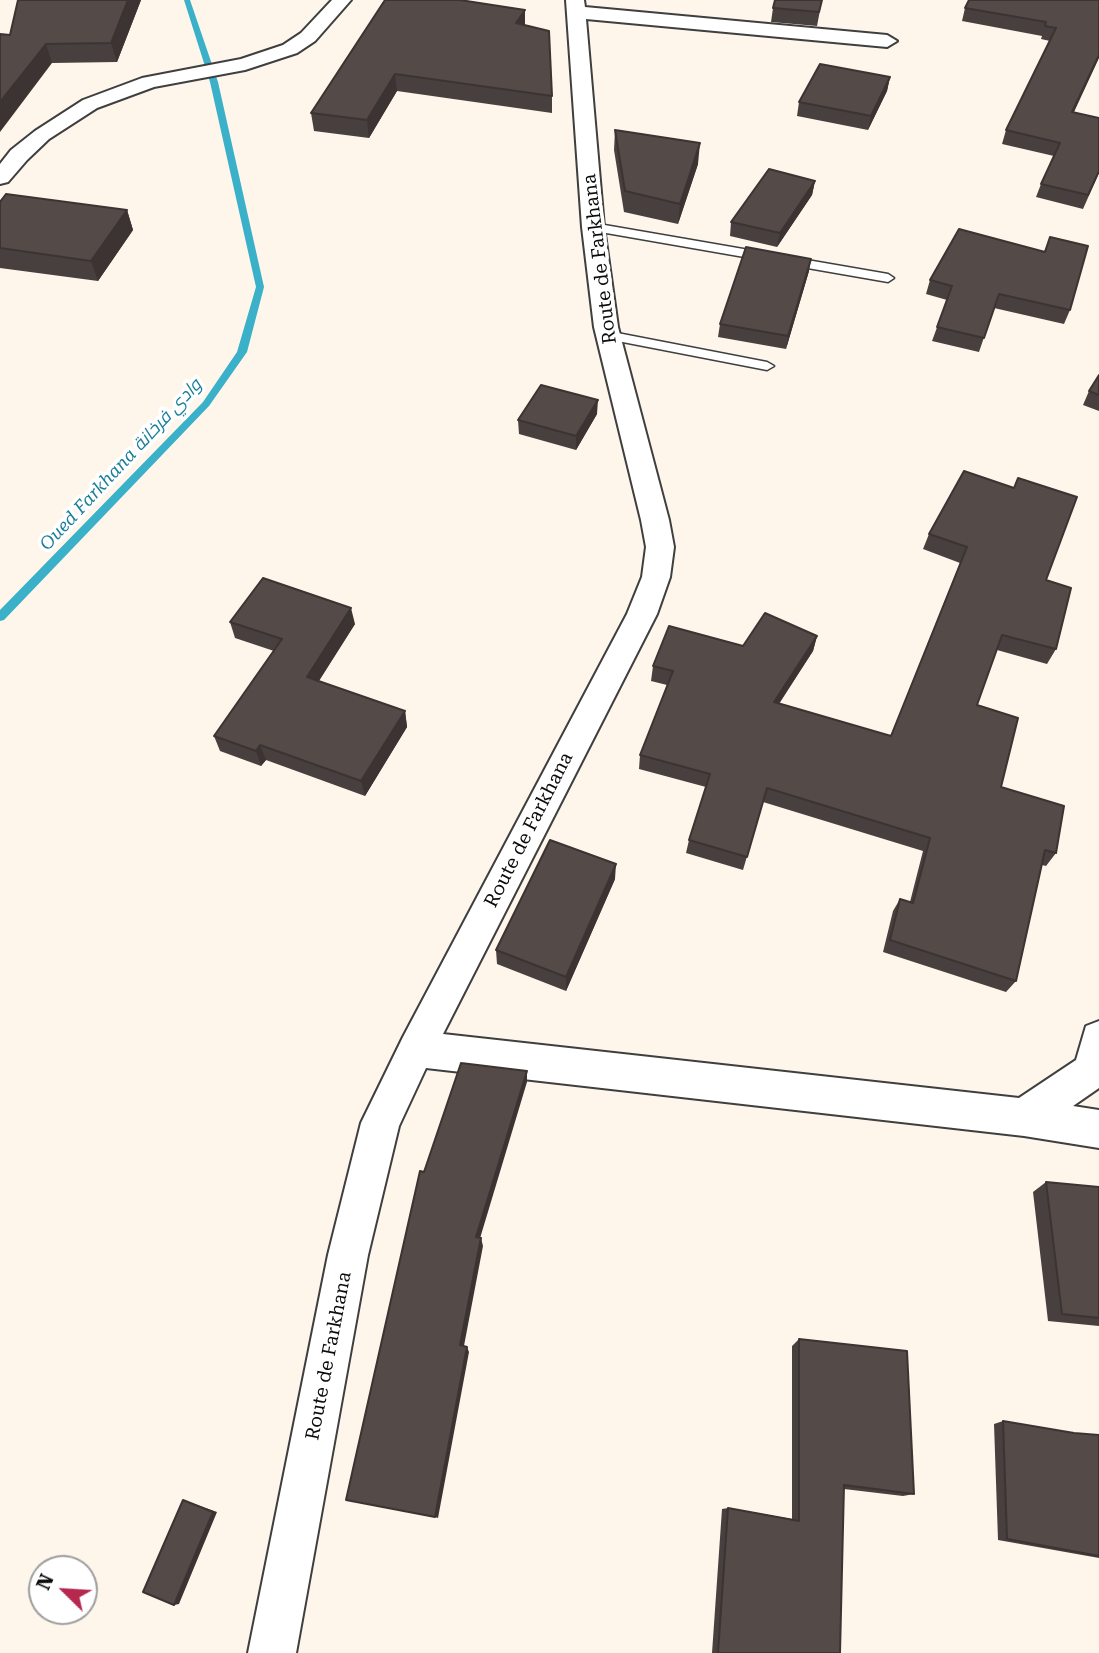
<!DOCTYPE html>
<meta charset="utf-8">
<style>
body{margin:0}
#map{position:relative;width:1099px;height:1653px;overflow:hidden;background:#fef6eb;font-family:"Roboto Serif",serif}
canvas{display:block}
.north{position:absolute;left:28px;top:1555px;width:70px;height:70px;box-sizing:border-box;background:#fff;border:2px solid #9e9e9e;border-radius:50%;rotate:294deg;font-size:19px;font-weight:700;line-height:28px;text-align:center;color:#0c0c0c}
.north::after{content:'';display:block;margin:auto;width:24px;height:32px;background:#b7284f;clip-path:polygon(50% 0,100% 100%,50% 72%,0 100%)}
</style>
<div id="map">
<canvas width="1099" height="1653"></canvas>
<div class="north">N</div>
</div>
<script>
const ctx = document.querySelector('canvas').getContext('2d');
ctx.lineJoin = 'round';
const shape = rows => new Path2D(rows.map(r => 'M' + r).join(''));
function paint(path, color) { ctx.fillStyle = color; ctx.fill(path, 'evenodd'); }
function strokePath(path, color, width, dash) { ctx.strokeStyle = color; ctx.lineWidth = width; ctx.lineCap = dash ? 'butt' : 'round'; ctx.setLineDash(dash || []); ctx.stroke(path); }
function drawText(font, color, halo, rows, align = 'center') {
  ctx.font = font + ' "Roboto Serif",Cairo,serif'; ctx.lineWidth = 7; ctx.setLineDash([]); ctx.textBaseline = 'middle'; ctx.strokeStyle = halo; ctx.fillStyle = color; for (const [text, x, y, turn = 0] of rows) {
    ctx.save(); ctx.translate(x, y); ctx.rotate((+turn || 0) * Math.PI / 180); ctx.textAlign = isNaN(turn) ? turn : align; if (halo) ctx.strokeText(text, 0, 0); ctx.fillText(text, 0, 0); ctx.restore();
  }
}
paint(shape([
 [184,0,190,0,218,82,264,287,247,352,209,406,4,620,0,621,0,610,203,402,237,352,256,287,210,82,184,0]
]), '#3ab0c9');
const service = shape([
 [593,223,888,274,894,278,888,282,589,230,589,224,593,223],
 [607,331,767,362,774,366,767,370,602,338,601,335,607,331]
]);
const minor = shape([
 [332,0,351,0,315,41,297,53,245,70,154,87,97,108,49,139,27,160,8,182,0,184,0,164,11,150,35,131,83,100,142,78,241,59,283,45,301,33,332,0],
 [566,0,584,0,585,7,887,35,897,41,887,47,586,19,604,227,618,327,669,520,674,547,670,577,657,614,443,1034,1019,1098,1076,1060,1086,1026,1099,1021,1099,1088,1073,1106,1099,1110,1099,1148,1024,1136,426,1068,399,1126,368,1255,296,1653,248,1653,328,1255,361,1123,403,1037,627,614,642,577,646,547,641,520,594,327,582,227,566,0]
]);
strokePath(service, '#3f3f3f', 3);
strokePath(minor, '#3f3f3f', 4);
paint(service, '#fff');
paint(minor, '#fff');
paint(shape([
 [141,0,117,62,52,63,10,35],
 [822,0,817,26,771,22,773,8],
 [1099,0,1074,112,1099,118,1099,173,1083,209,1036,197,1041,184,1054,156,1002,144,1006,130,1050,41,1041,39,1042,36,962,21,965,8],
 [470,2,525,10,525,25,552,96,552,113,397,91,369,138,314,131,311,113],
 [890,77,887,91,868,130,797,116,799,102],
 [615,130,698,164,678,224,624,212,614,150],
 [815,181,812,195,777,247,730,236,731,222],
 [0,202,127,210,133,230,98,281,0,268],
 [1050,237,1070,310,1064,324,994,308,979,352,932,341,947,300,926,294,930,280,1044,252],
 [809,271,786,349,718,337,720,324],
 [1099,375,1099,411,1083,405,1089,391],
 [597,414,576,450,519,434,518,420],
 [964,471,1046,580,1056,649,1047,664,997,650,977,705,1001,787,1056,853,1046,866,1042,865,1016,981,1006,992,883,952,893,911,900,899,910,902,923,851,763,802,743,870,686,853,689,840,706,787,639,769,640,755,667,685,651,681,653,666,743,646,817,636,813,651,779,704,891,736,960,563,923,549,929,534],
 [230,622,355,624,319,681,405,711,407,727,365,796,266,760,261,766,220,751,214,736,274,651,235,638],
 [615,879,566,991,497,964,496,950],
 [1046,1182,1099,1187,1099,1326,1048,1321,1033,1192],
 [799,1339,914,1494,903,1496,844,1489,840,1653,712,1653,722,1509,728,1508,792,1519,792,1346],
 [1003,1421,1074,1433,1099,1435,1099,1558,998,1540,994,1424]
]), '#48403e');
paint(shape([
 [128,0,141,0,117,62,111,43],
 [525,10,525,27,516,23],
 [46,44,52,63,0,132,0,102],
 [1099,55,1099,58,1068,125,1072,112],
 [395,74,397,91,369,138,367,120],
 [890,77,887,91,868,130,871,116],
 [700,143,698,164,678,224,680,204],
 [815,181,812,195,777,247,780,233],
 [127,210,133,230,98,281,91,261],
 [811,259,809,271,786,349,788,336],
 [598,400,597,414,576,450,576,436],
 [351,608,355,624,311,693,307,677],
 [817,636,813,651,770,717,774,702],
 [405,711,407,727,365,796,361,781],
 [260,745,266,760,261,766,256,751],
 [616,864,615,879,566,991,566,977],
 [527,1071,527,1082,478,1245,476,1237],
 [481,1238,483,1246,463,1351,460,1345],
 [467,1347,469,1352,438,1518,435,1517],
 [183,1500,217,1512,179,1604,174,1605]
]), '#3b3432');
const building = shape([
 [18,0,128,0,111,43,46,44,0,102,0,34,10,35,18,0],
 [385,0,460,0,525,10,516,23,549,31,552,96,395,74,367,120,311,113,385,0],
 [775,0,822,0,819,12,773,8,775,0],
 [969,0,1099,0,1099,55,1072,112,1099,118,1099,171,1088,195,1041,184,1060,143,1006,130,1056,28,1045,26,1046,22,965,8,969,0],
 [820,64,890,77,871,116,799,102,820,64],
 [615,130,700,143,680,204,625,191,615,130],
 [769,169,815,181,780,233,731,222,769,169],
 [6,194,127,210,91,261,0,248,0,202,6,194],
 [959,229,1045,252,1050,237,1088,246,1070,310,999,294,984,338,937,327,952,286,930,280,959,229],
 [746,247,811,259,788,336,720,324,746,247],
 [1099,375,1099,395,1089,391,1099,375],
 [541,385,598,400,576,436,518,420,541,385],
 [964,471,1014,488,1018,478,1077,497,1046,580,1071,588,1056,649,1002,635,977,705,1018,718,1001,787,1064,806,1056,853,1045,850,1016,981,890,940,900,899,913,903,930,838,767,788,747,857,689,840,710,774,640,755,673,671,653,666,669,626,743,646,765,613,817,636,774,702,891,736,967,547,929,534,964,471],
 [263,578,351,608,307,677,405,711,361,781,260,745,256,751,214,736,282,639,230,622,263,578],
 [550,840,616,864,566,977,496,950,550,840],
 [461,1063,527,1071,476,1237,481,1238,460,1345,467,1347,435,1517,346,1500,420,1171,424,1172,461,1063],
 [1046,1182,1099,1187,1099,1318,1062,1314,1046,1182],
 [799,1339,907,1351,914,1494,844,1485,840,1653,718,1653,728,1508,799,1521,799,1339],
 [1003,1421,1074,1433,1099,1435,1099,1556,1007,1539,1003,1421],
 [183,1500,213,1512,174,1605,143,1592,183,1500]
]);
paint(building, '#544a48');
strokePath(building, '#3b3432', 2);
drawText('italic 18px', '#197e99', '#fff', [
 ["Oued Farkhana وادي فرخانة",121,465,-47]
]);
drawText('19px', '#0c0c0c', '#fff', [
 ["Route de Farkhana",600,259,-97],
 ["Route de Farkhana",529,830,-63],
 ["Route de Farkhana",329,1356,-79]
]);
</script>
